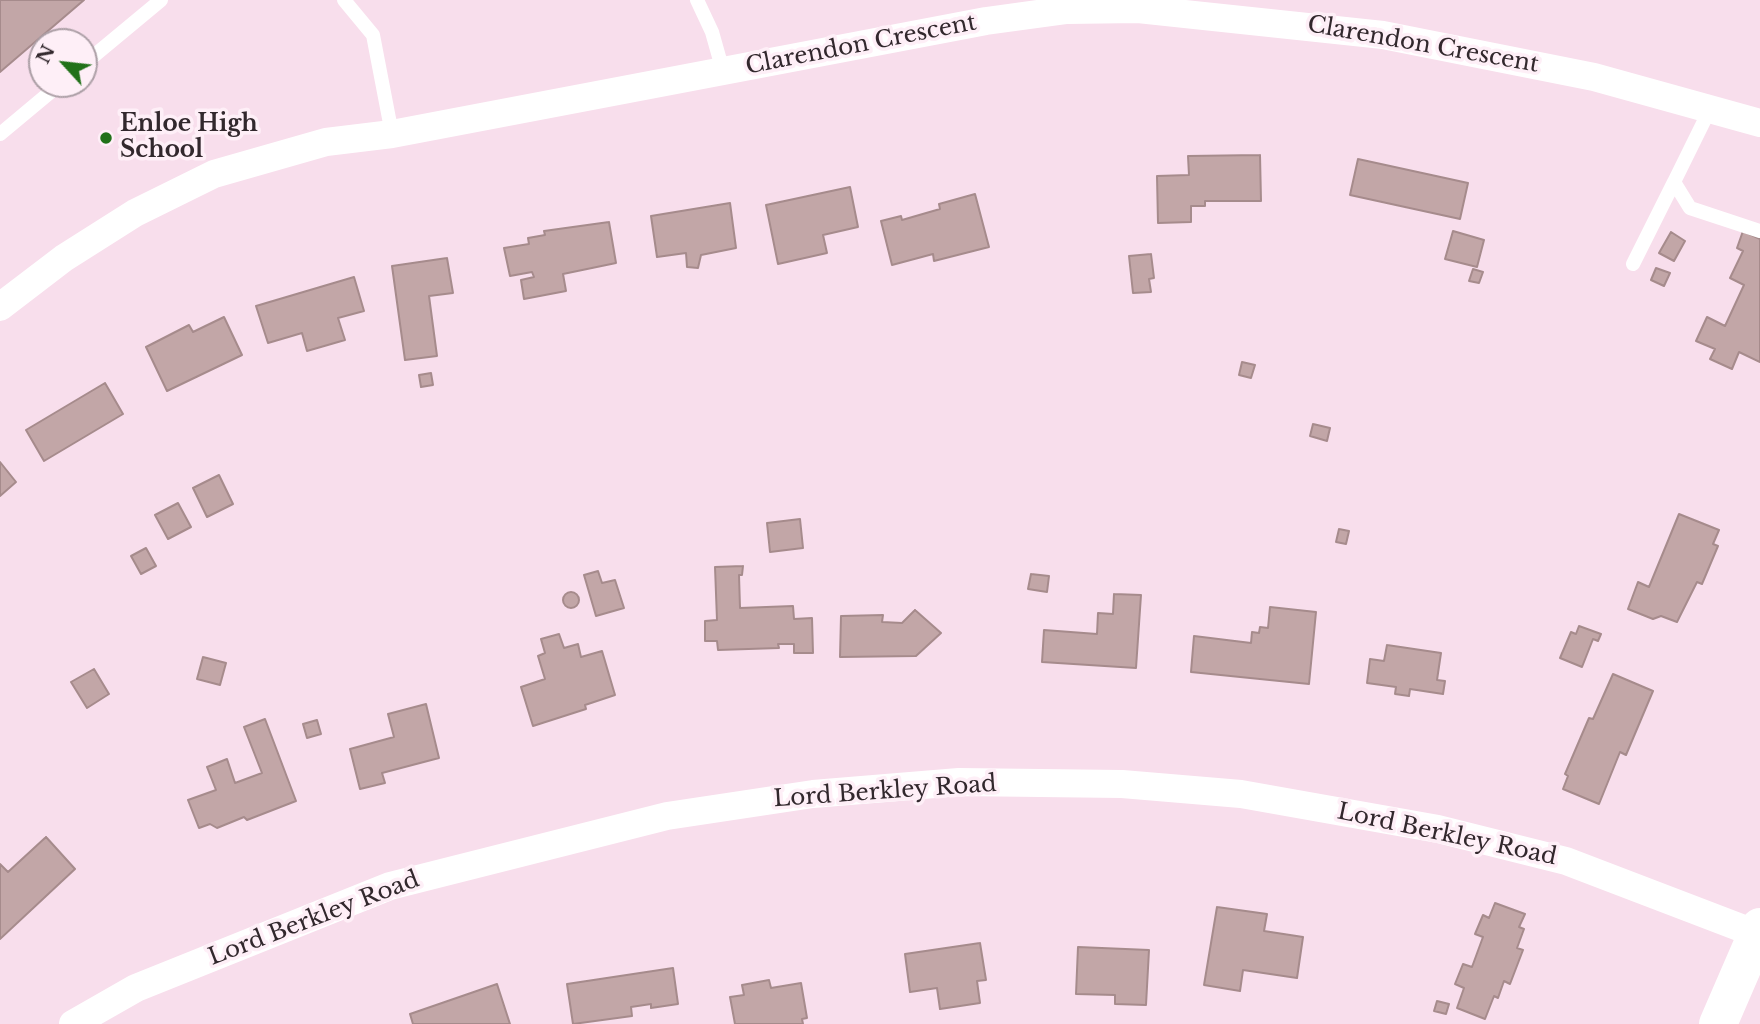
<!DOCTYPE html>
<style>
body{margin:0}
#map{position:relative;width:1760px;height:1024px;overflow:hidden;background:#f8deec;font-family:"Libre Baskerville",serif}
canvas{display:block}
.north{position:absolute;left:28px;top:28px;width:70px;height:70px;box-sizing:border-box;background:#feeff7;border:2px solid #ac9fa6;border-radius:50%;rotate:297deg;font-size:19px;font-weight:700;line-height:28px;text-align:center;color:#32282d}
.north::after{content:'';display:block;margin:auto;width:24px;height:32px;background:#217119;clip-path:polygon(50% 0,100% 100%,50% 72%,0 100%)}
</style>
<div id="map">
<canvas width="1760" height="1024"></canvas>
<div class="north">N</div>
</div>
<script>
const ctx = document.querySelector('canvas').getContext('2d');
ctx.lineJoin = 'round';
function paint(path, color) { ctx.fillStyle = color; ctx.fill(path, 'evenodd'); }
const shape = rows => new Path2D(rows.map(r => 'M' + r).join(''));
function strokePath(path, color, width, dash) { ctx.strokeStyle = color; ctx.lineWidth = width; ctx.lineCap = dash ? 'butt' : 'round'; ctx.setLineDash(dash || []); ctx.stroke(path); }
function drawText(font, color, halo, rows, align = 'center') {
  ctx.font = font + ' "Libre Baskerville",serif'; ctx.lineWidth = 7; ctx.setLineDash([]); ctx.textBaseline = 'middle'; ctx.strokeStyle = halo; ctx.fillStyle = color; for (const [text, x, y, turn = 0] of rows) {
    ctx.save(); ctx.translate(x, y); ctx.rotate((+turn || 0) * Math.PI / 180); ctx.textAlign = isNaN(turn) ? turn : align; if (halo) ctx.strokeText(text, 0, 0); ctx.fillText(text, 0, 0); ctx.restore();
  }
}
const building = shape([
 [0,0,84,0,0,72,0,0],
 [1260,155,1261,201,1205,201,1205,206,1191,206,1191,222,1158,223,1157,176,1189,175,1188,156,1260,155],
 [1358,159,1468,183,1460,219,1350,195,1358,159],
 [850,187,858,227,823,235,827,253,778,264,766,205,850,187],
 [975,194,989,247,934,261,933,254,892,265,881,221,901,216,902,220,940,209,939,204,975,194],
 [730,203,736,248,701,255,698,268,687,267,686,253,657,257,651,216,730,203],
 [609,222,616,263,563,274,566,291,524,299,521,280,534,277,532,272,510,276,504,248,529,244,528,238,545,235,544,231,609,222],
 [1453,231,1484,240,1477,267,1445,259,1453,231],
 [1743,231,1760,239,1760,362,1739,352,1732,369,1710,359,1715,349,1696,341,1707,317,1725,326,1744,285,1730,278,1743,251,1737,248,1743,231],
 [1671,232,1685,241,1674,261,1659,253,1671,232],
 [1151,254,1154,278,1149,279,1151,292,1133,293,1129,256,1151,254],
 [447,258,453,293,429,296,437,356,405,360,392,266,447,258],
 [1656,268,1670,273,1664,286,1651,280,1656,268],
 [1473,269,1483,272,1479,283,1469,281,1473,269],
 [354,277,364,311,338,318,345,340,307,351,302,333,268,343,256,306,354,277],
 [224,317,242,355,167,391,146,347,189,325,193,332,224,317],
 [1242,362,1255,365,1251,378,1239,375,1242,362],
 [431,373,433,385,421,387,419,375,431,373],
 [105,383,123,414,44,461,26,430,105,383],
 [1313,424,1330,428,1327,441,1310,436,1313,424],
 [0,462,16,482,0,496,0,462],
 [219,475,233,504,207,517,193,488,219,475],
 [178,503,191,527,168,539,155,515,178,503],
 [1679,514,1719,530,1713,544,1718,546,1702,584,1697,582,1677,622,1661,616,1653,619,1628,609,1638,582,1649,587,1679,514],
 [800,519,803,548,770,552,767,523,800,519],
 [1339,529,1349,531,1346,544,1336,542,1339,529],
 [146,548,156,566,141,574,131,556,146,548],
 [743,566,742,575,739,575,740,608,793,606,794,619,812,618,813,653,794,653,794,644,778,644,779,648,718,650,717,641,705,641,705,621,717,620,715,567,743,566],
 [598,571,602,583,615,580,624,608,596,616,584,575,598,571],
 [1031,574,1049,576,1047,592,1028,589,1031,574],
 '563 600a8 8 0 1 1 16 0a8 8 0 1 1-16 0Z',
 [1114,594,1141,595,1136,668,1042,662,1044,630,1097,634,1098,613,1113,614,1114,594],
 [1270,607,1316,612,1309,684,1191,672,1194,636,1251,643,1252,632,1259,633,1260,627,1268,628,1270,607],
 [915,610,941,633,916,656,840,657,841,616,883,615,882,622,902,623,915,610],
 [1579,626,1601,634,1598,641,1593,639,1582,667,1560,658,1571,632,1576,634,1579,626],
 [559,634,564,648,578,644,581,657,602,651,615,695,585,705,586,709,533,726,521,687,545,679,538,656,545,653,541,639,559,634],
 [1387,645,1441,653,1437,680,1445,681,1443,694,1410,689,1409,696,1395,694,1396,687,1367,683,1370,659,1384,661,1387,645],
 [203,657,226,663,220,685,197,679,203,657],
 [94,669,109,694,87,708,71,682,94,669],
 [1613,674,1653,691,1626,755,1620,752,1599,804,1563,789,1568,776,1565,774,1589,718,1593,719,1613,674],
 [426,704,439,758,382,773,385,783,360,789,350,749,394,737,388,714,426,704],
 [265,719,296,801,247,820,244,817,217,828,210,824,199,828,188,800,216,790,207,767,227,759,235,783,262,773,244,727,265,719],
 [317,720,321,734,307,738,303,724,317,720],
 [46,837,75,869,0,939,0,864,8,872,46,837],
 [1495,903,1525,914,1519,927,1524,929,1517,948,1523,950,1510,984,1504,981,1498,998,1494,996,1485,1019,1457,1008,1464,988,1455,984,1463,964,1472,967,1483,937,1475,934,1483,915,1489,918,1495,903],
 [1217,907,1267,914,1264,931,1303,937,1297,978,1243,970,1240,991,1204,985,1217,907],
 [980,943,986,980,977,981,980,1003,940,1009,937,988,910,992,905,954,980,943],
 [1078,947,1149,950,1146,1005,1115,1004,1115,995,1076,994,1078,947],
 [673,968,678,1004,651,1008,651,1004,631,1007,632,1016,573,1024,567,984,673,968],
 [769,980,771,988,801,983,807,1018,802,1019,803,1024,735,1024,730,997,744,995,742,985,769,980],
 [497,984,510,1024,413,1024,410,1014,497,984],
 [1437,1001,1449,1004,1446,1014,1434,1011,1437,1001]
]);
paint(building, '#c2a6a7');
strokePath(building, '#a68b8c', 2);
strokePath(shape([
 [344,0,373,35,392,134],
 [697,0,712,32,723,71],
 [84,64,161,0],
 [1711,107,1674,182,1690,208,1760,231],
 [0,134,60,84],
 [1633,264,1674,182]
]), '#fff', 14);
strokePath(shape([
 [0,307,64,258,135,213,214,174,326,142,392,134,986,21,1067,10,1138,9,1383,35,1594,77,1760,123],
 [73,1024,136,988,390,886,667,816,813,794,959,782,1122,784,1241,794,1438,829,1566,861,1757,934]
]), '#fff', 28);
strokePath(shape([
 [1718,1024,1760,927]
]), '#fff', 38);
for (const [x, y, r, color] of [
 [106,138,7,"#217119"]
]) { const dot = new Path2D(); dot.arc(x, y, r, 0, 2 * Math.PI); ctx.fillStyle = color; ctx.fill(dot); strokePath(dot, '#feeff7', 2.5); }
drawText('23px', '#32282d', '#feeff7', [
 ["Clarendon Crescent",861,45,-11],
 ["Clarendon Crescent",1423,45,10],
 ["Lord Berkley Road",885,792,-4],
 ["Lord Berkley Road",1447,835,12],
 ["Lord Berkley Road",314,919,-21]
]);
drawText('bold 23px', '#32282d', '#feeff7', [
 ["Enloe High",120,125],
 ["School",120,151]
], 'left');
</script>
